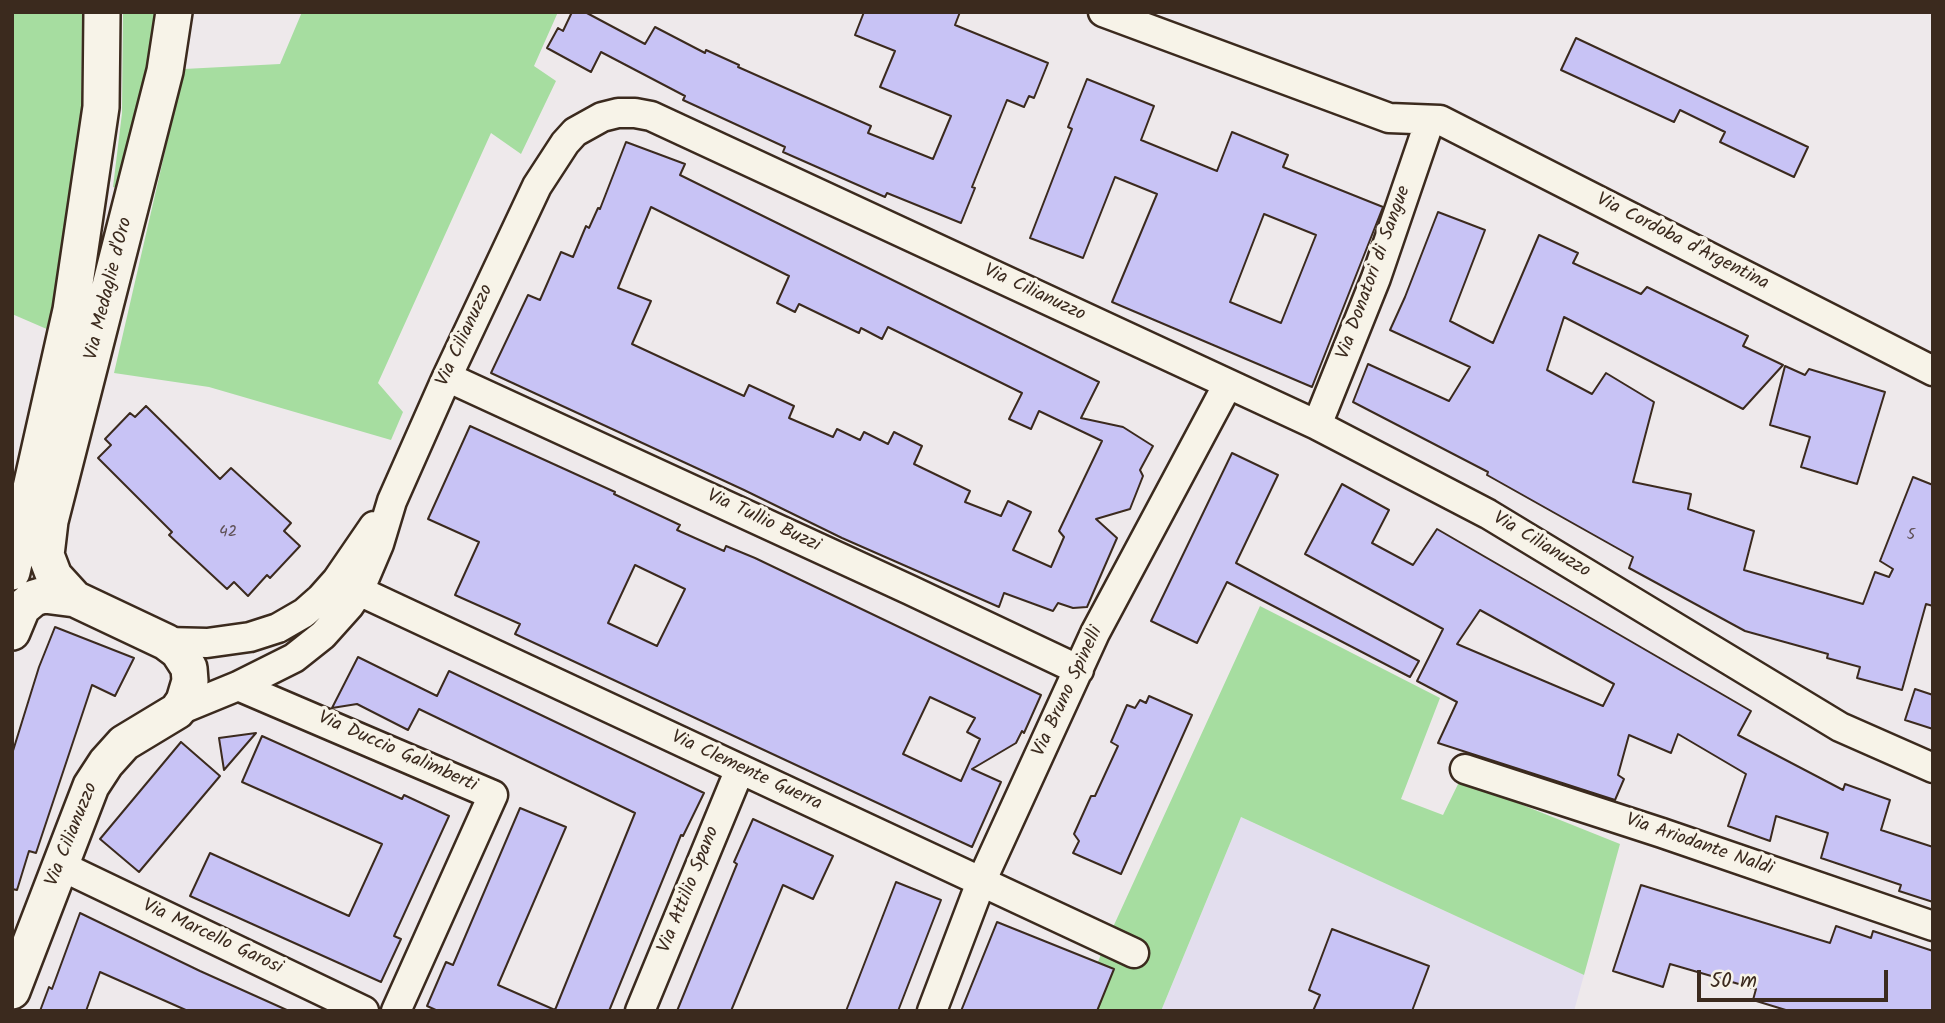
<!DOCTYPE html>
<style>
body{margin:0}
#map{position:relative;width:1945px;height:1023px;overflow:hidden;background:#eee9eb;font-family:Kalam,sans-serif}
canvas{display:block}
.frame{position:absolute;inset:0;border:14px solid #3b2a1e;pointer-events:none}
.scale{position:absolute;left:1697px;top:970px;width:191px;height:32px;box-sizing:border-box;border:4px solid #3b2a1e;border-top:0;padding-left:9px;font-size:21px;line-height:24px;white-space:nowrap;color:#3b2a1e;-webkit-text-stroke:5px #f7f3e8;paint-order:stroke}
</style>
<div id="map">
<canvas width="1945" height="1023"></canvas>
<div class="frame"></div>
<div class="scale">50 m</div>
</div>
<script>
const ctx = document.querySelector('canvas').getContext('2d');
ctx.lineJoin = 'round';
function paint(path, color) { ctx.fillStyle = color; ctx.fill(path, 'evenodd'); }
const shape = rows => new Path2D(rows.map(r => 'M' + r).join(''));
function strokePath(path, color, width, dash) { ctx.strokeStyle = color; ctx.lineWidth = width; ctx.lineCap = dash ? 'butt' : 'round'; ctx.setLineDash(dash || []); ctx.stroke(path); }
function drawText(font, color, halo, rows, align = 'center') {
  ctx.font = font + ' Kalam,sans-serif'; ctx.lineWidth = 7; ctx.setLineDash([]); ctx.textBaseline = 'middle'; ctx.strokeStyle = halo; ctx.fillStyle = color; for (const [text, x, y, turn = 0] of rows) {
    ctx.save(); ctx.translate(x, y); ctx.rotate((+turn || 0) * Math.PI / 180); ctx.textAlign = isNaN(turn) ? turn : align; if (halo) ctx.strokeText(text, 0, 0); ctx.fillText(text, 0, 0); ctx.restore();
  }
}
paint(shape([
 [1241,817,1584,975,1574,1011,1161,1011]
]), '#e3deee');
paint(shape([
 [12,12,82,12,81,141,49,330,12,314],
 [123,12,161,12,120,189,113,187,122,113],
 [302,12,558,12,534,66,556,81,521,154,491,133,378,383,403,412,391,440,209,387,114,373,184,69,280,64],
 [1260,606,1440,698,1401,799,1443,815,1460,780,1620,844,1584,975,1241,817,1161,1011,1079,1011,1103,949]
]), '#a6dda0');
const building = shape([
 [572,12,585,12,645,44,655,27,705,53,706,50,739,65,738,67,871,126,868,133,933,159,951,116,880,87,895,51,855,35,864,12,960,12,955,25,1048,63,1034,98,1029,96,1024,107,1007,100,972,187,975,188,961,223,887,193,885,197,783,152,785,147,683,100,685,96,601,52,591,72,547,48,558,28,563,31,572,12],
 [1576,38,1808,147,1794,177,1720,142,1725,132,1680,110,1674,122,1561,70,1576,38],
 [1087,79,1154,106,1141,140,1217,171,1232,132,1288,155,1283,167,1383,207,1312,387,1112,302,1157,194,1115,177,1083,258,1030,238,1072,129,1068,127,1087,79],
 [1264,214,1316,235,1281,323,1230,302,1264,214],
 [626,142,685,164,680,175,1099,382,1081,418,1123,427,1153,446,1140,470,1143,476,1130,509,1096,519,1117,538,1087,607,1073,608,1058,603,1053,611,1004,593,999,607,842,538,744,490,491,373,528,295,540,300,561,252,573,257,586,226,589,228,598,208,600,209,626,142],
 [651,207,789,276,777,303,795,312,799,304,859,333,861,328,882,339,888,327,1022,393,1009,419,1031,429,1039,411,1102,441,1059,531,1064,537,1051,567,1013,550,1031,512,1008,501,1001,516,965,502,970,491,914,464,922,446,894,432,888,444,864,432,860,440,837,429,833,437,789,418,794,406,749,385,744,396,632,344,651,301,618,288,651,207],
 [1438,212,1485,230,1450,321,1493,343,1539,235,1578,253,1573,263,1641,294,1647,287,1748,336,1743,346,1783,365,1743,409,1564,317,1547,370,1592,394,1606,373,1654,402,1633,482,1691,494,1688,509,1754,531,1744,570,1863,604,1875,572,1889,577,1893,569,1880,561,1913,477,1933,485,1933,606,1926,604,1902,690,1857,678,1860,667,1827,658,1828,654,1745,631,1629,568,1633,557,1487,475,1488,472,1353,402,1368,364,1449,401,1470,367,1390,330,1405,297,1438,212],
 [1785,366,1805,375,1809,369,1885,392,1857,484,1801,467,1810,437,1770,425,1785,366],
 [146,406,220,479,231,468,291,523,284,531,300,546,270,578,267,575,248,596,234,582,227,589,169,535,172,532,98,458,111,445,105,439,130,413,135,417,146,406],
 [470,426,615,492,614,494,680,525,677,530,724,551,726,546,755,558,1041,695,1024,733,1022,731,1016,743,972,769,1001,782,972,847,515,634,520,624,455,595,479,542,428,519,470,426],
 [635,565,685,589,657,646,608,623,635,565],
 [930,697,975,718,967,732,980,739,961,781,903,754,930,697],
 [1232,453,1278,475,1236,563,1419,661,1410,677,1227,582,1197,643,1151,621,1232,453],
 [1342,484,1389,510,1372,543,1413,565,1437,529,1751,711,1738,735,1843,790,1845,784,1890,800,1881,830,1933,847,1933,902,1899,891,1901,885,1821,858,1828,833,1776,816,1770,841,1728,826,1746,774,1678,734,1671,753,1629,735,1618,775,1624,779,1615,800,1438,743,1457,702,1417,681,1443,629,1305,554,1342,484],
 [1480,610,1614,684,1603,706,1457,644,1480,610],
 [55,627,134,658,115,696,92,685,36,853,29,851,17,890,12,889,12,754,39,667,55,627],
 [358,657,437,696,449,671,704,793,683,836,681,835,609,1011,438,1011,427,1006,446,962,453,965,520,808,566,827,498,985,555,1010,635,813,419,709,408,730,357,704,332,708,358,657],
 [1915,689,1933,695,1933,729,1905,720,1915,689],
 [1149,696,1192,715,1121,874,1073,853,1079,841,1074,834,1091,796,1095,796,1118,746,1111,742,1127,705,1135,708,1140,700,1146,703,1149,696],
 [256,733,224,770,219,738,256,733],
 [262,736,402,799,404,795,449,816,394,936,401,939,381,982,190,896,210,853,349,916,382,844,242,782,262,736],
 [181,742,220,776,139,872,100,839,181,742],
 [753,819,833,856,813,899,783,885,731,1011,677,1011,737,864,734,862,753,819],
 [896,882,941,900,898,1011,846,1011,896,882],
 [1641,885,1830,943,1836,926,1871,938,1873,931,1933,951,1933,1011,1789,1011,1753,1000,1756,989,1670,964,1663,987,1613,971,1641,885],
 [80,913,200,971,289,1011,188,1011,100,972,86,1011,40,1011,49,987,52,989,80,913],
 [997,922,1114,969,1097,1011,961,1011,997,922],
 [1332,929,1429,966,1412,1011,1313,1011,1320,995,1309,990,1332,929]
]);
paint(building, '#c8c3f5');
strokePath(building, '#3b2a1e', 2);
const minor = shape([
 [1103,12,1389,118,1440,120,1933,371],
 [447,377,910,590,1079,670],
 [1317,425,1376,278,1430,120],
 [359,591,1134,953],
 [166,642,207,643,250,637,278,628,304,613,321,598,337,580,374,526],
 [238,686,493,795,396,1011],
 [177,711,238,686,294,658,323,635,349,606,359,591,379,544,392,501,447,377,537,186,565,143,575,132,602,117,618,113,635,113,651,116,1317,425,1488,514,1840,727,1933,768],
 [1465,769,1662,833,1933,926],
 [59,865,364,1011],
 [640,1011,740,769],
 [932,1011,981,882,1095,633,1228,384]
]);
const tertiary = shape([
 [12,572,71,310,101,107,102,12],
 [12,632,22,608,34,598,44,595,75,599],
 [12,991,91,786,106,763,124,743,177,711,184,701,190,681,189,668,178,651,166,642,75,599,54,576,46,555,50,521,165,71,174,12]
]);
strokePath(minor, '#3b2a1e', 33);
strokePath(tertiary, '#3b2a1e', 40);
strokePath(minor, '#f7f3e8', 28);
strokePath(tertiary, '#f7f3e8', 35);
drawText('16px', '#5e5054', null, [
 ["42",228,533],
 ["5",1911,536]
]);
drawText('19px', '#3b2a1e', '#f7f3e8', [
 ["Via Cordoba d'Argentina",1682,243,27],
 ["Via Donatori di Sangue",1375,273,-70],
 ["Via Medaglie d'Oro",110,289,-76],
 ["Via Cilianuzzo",1034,294,25],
 ["Via Cilianuzzo",466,336,-65],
 ["Via Tullio Buzzi",763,522,25],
 ["Via Cilianuzzo",1541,546,31],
 ["Via Bruno Spinelli",1069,692,-65],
 ["Via Duccio Galimberti",397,753,24],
 ["Via Clemente Guerra",746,772,25],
 ["Via Cilianuzzo",73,835,-68],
 ["Via Ariodante Naldi",1699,846,19],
 ["Via Attilio Spano",690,890,-68],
 ["Via Marcello Garosi",212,938,25]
]);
</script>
